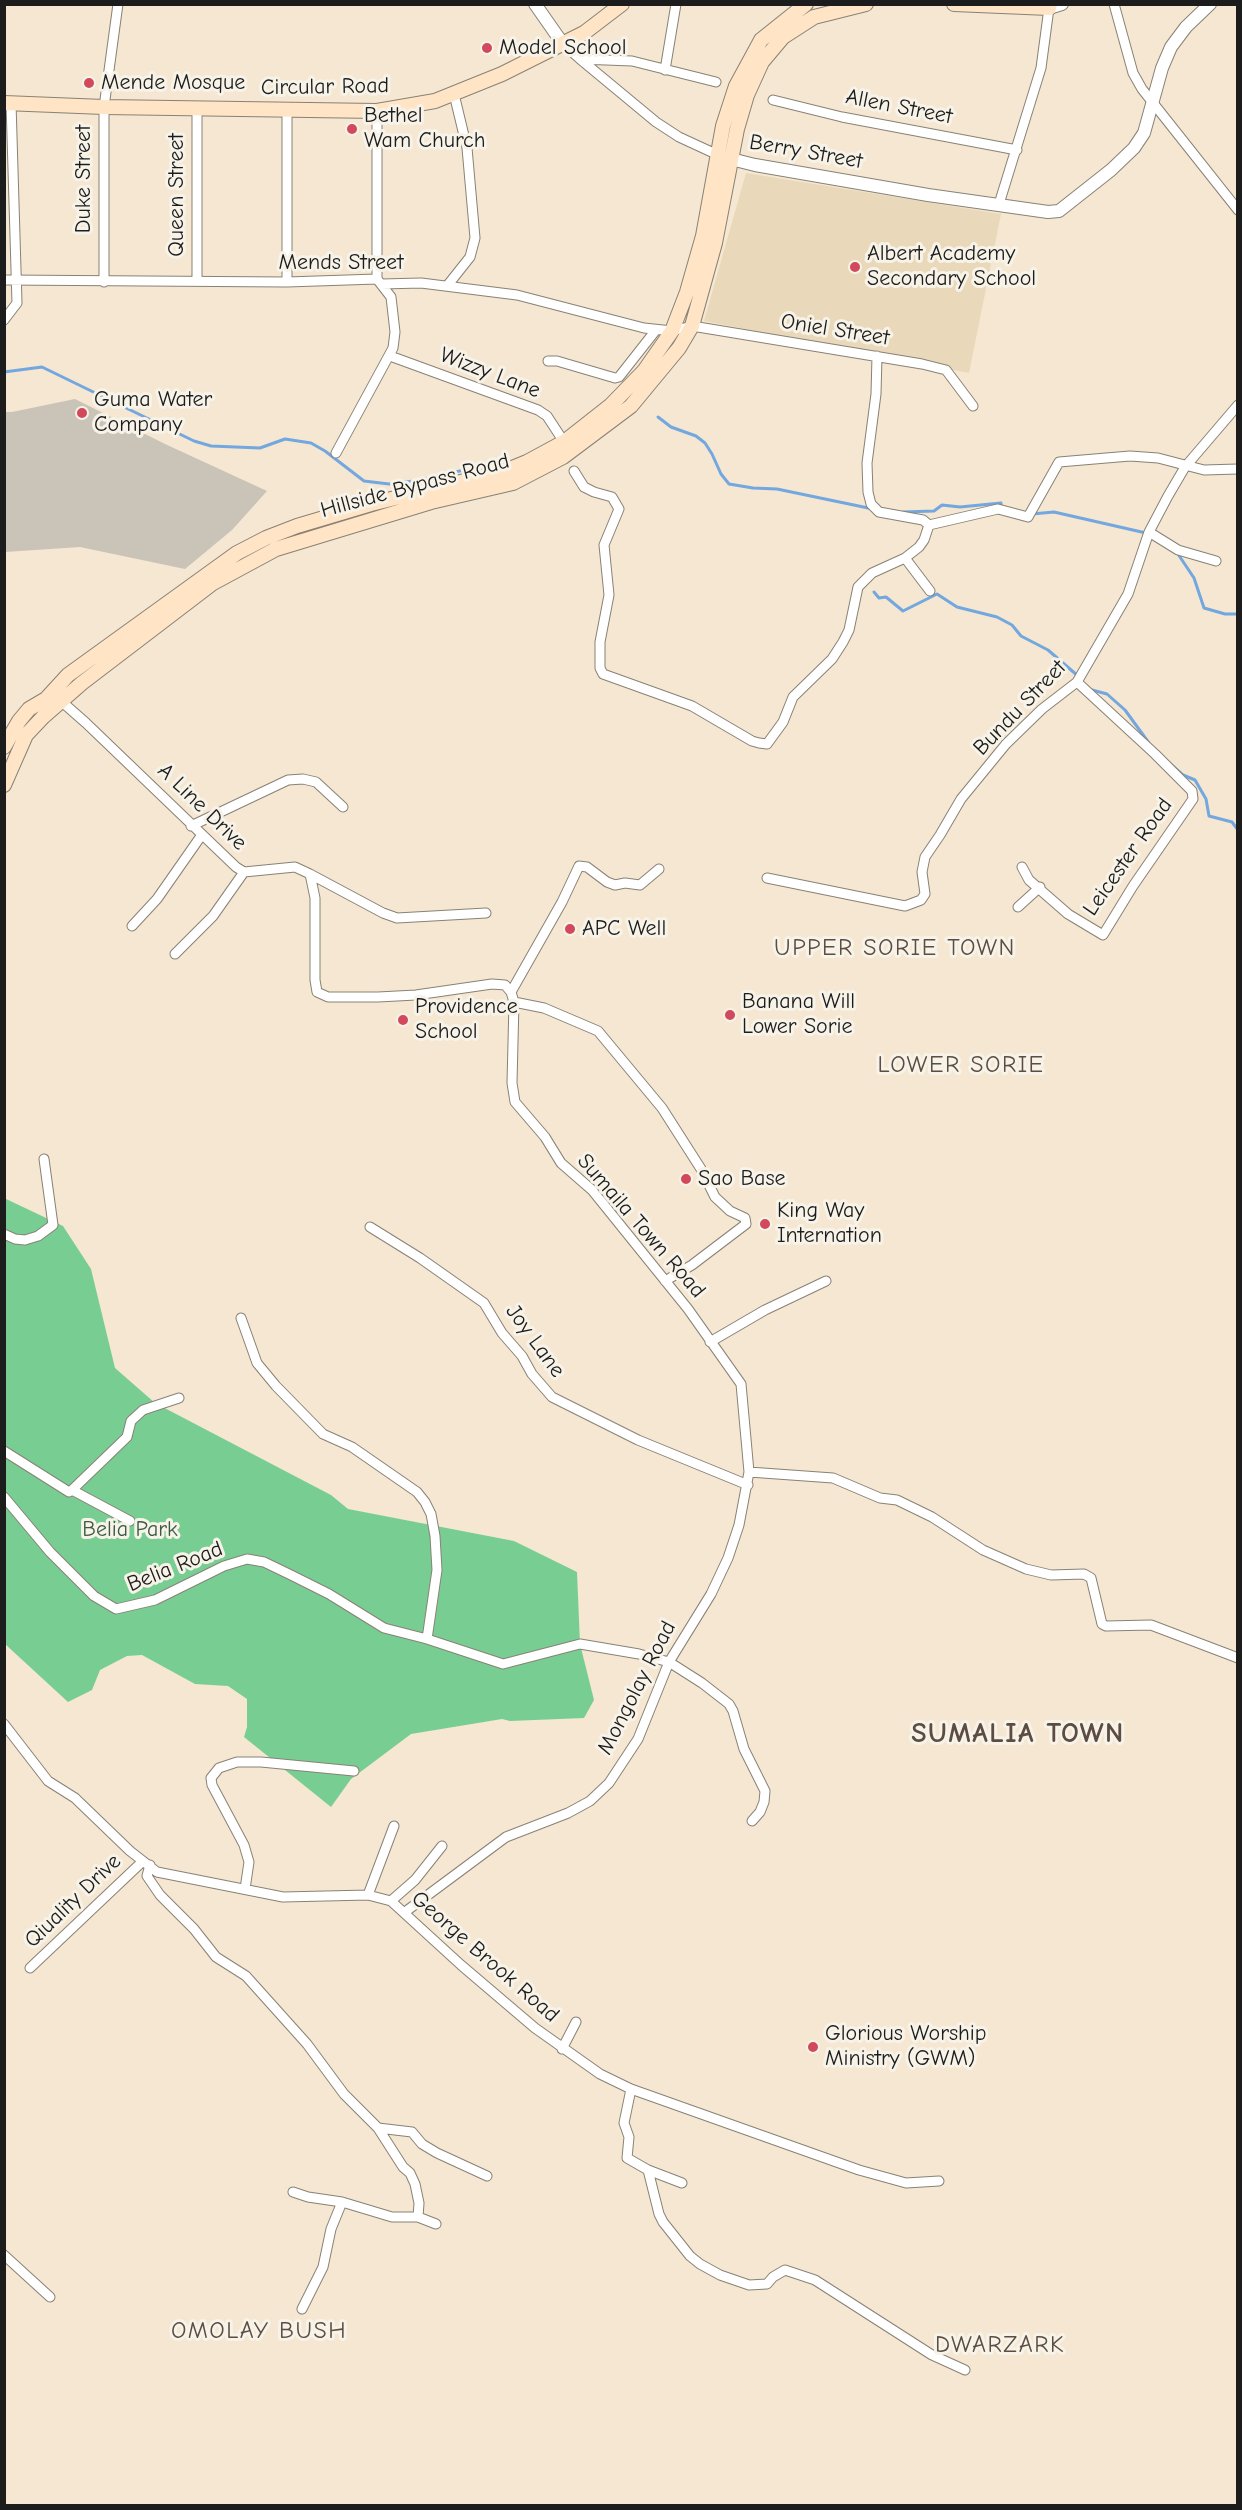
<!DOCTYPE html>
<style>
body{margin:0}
#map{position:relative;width:1242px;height:2510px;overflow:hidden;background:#f5e7d1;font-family:"Comic Neue",sans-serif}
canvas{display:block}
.frame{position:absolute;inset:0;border:6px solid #1c1c1c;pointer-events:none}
</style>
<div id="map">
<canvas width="1242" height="2510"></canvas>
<div class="frame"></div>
</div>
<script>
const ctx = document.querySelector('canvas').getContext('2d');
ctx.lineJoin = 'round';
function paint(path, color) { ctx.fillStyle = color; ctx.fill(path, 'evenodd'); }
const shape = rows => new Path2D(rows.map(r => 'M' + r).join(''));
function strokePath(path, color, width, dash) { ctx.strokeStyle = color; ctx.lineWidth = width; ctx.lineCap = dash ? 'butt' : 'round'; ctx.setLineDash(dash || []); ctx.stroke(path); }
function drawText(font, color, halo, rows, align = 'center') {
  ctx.font = font + ' "Comic Neue",sans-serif'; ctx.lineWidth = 6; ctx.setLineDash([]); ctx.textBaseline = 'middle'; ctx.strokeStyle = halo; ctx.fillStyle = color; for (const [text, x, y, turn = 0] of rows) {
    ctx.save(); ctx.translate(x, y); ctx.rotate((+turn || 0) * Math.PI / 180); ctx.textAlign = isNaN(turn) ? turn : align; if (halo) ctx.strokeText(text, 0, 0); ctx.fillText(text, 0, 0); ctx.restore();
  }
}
paint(shape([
 [746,173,1001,214,969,373,704,321]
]), '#e9d9ba');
paint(shape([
 [75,399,165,444,267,491,232,530,185,569,80,547,5,552,5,412,12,412]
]), '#c9c3b8');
paint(shape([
 [4,1198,63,1226,91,1269,115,1368,155,1403,331,1495,348,1509,514,1541,577,1572,580,1644,594,1700,584,1718,510,1721,502,1719,411,1734,351,1779,331,1807,244,1737,247,1727,247,1699,228,1686,195,1684,142,1655,127,1656,100,1670,92,1690,68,1702,5,1644]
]), '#78ce92');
strokePath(shape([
 [4,372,42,367,194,441,211,446,260,448,285,439,311,443,325,451,364,481,389,484,422,480,489,464],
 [658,417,671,427,696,436,705,443,712,454,721,474,729,484,753,488,777,489,873,509],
 [903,512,934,511,942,505,960,507,1001,503,1001,507],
 [1032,514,1054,512,1146,533],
 [1178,554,1194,578,1204,608,1225,614,1238,614],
 [874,592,879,598,886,597,903,611,937,594,957,607,997,617,1012,625,1021,636,1048,650,1078,676],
 [1092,690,1107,694,1125,710,1149,743],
 [1168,762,1183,775,1195,780,1206,799,1209,816,1232,822,1238,830]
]), '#73a7df', 3);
const minor = shape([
 [1114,4,1133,73,1142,89,1238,210],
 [563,44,580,59,632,61,716,82],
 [580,59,656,122,679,137,718,155],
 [665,70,676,4],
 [773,100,842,117,1017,150],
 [197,108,197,281],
 [377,111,377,279],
 [999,204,1041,68,1049,8],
 [4,280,287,282,377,279,391,297,395,332,393,348,336,453],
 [104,282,104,107,118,4],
 [287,282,287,109],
 [382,284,421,283,517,295,644,328,672,331,692,326,922,364,946,370,973,406],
 [447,286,470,257,475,238,467,148,454,94],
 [4,320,17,303,11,103],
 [390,356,538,410,547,416,564,442],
 [877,356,876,394,867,463,868,492,871,504,879,512,923,520,929,525,998,509,1028,517,1059,462,1130,456,1158,458,1204,470,1238,469],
 [548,361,557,361,615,378,619,377,656,330],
 [574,471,584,487,594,492,612,497,619,509,604,545,609,595,600,642,600,668,603,674,692,706,752,741,759,743,767,744,783,722,793,697,832,659,843,642,849,630,858,587,872,573,905,558,919,547,924,540,929,525],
 [1149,532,1178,550,1216,561],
 [905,558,930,591],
 [56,700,61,701,86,723,236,867,244,872,295,867,310,874,315,898,315,980,317,992,328,997,378,997,416,995,492,984,505,985,511,992,514,1002,512,1083,515,1102,545,1137,561,1163,592,1190,688,1309,741,1384,749,1472,739,1525,728,1558,711,1594,669,1662,638,1739,609,1783,590,1801,568,1813,506,1837,405,1912],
 [191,826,288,780,303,779,316,782,343,807],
 [1022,867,1029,880,1068,914,1103,935,1133,886,1193,799,1192,791,1155,754,1077,682],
 [310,874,383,913,397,918,486,913],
 [767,878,905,906,921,900,925,894,922,872,925,857,940,835,961,799,1006,744,1042,709,1077,682,1128,594,1149,532,1168,496,1185,467,1238,405],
 [1018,907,1040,887],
 [132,926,157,899,201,836],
 [175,954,213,916,244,872],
 [511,992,562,902,579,866,587,867,607,882,615,885,625,883,640,885,659,869],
 [514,1002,544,1008,598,1031,662,1108,701,1169,715,1197,730,1211,745,1218,746,1224,692,1265,665,1281],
 [370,1227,420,1258,484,1303,502,1333,522,1356,532,1374,552,1397,638,1440,748,1485],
 [4,1234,15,1239,25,1240,38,1236,53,1225,44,1159],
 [241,1318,257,1363,276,1386,323,1434,352,1447,417,1492,425,1502,431,1514,435,1536,437,1570,427,1639],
 [710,1342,765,1310,826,1281],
 [4,1451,69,1492,72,1490,130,1521],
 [749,1472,833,1478,880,1498,897,1500,932,1517,983,1550,1026,1569,1051,1575,1084,1574,1091,1578,1102,1624,1106,1626,1151,1625,1238,1658],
 [72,1490,127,1437,131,1421,143,1410,179,1398],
 [4,1497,50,1552,94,1596,116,1609,155,1600,224,1566,247,1559,264,1562,291,1575,329,1594,384,1628,427,1639,503,1664,580,1644,639,1654,669,1662,702,1683,729,1704,733,1711,744,1749,765,1791,764,1802,760,1812,752,1821],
 [4,1724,48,1781,75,1798,130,1851,157,1872,283,1897,368,1895,391,1901,461,1965,535,2028,600,2074,631,2089,859,2170,906,2183,939,2181],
 [150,1865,147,1876,160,1895,194,1929,216,1957,246,1976,307,2044,344,2094,378,2128,403,2167,410,2173,415,2184,419,2203,418,2217],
 [245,1889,249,1862,244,1845,212,1785,211,1778,219,1768,237,1762,261,1762,354,1771],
 [368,1895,394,1826],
 [391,1901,415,1880,442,1846],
 [30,1968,143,1861],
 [562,2049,576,2022],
 [631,2089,624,2123,629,2137,627,2158,648,2170,682,2183],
 [378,2128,412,2132,422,2144,437,2153,487,2176],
 [648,2170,659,2214,663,2222,690,2256,700,2264,720,2275,749,2285,767,2284,773,2277,785,2270,815,2280,932,2355,965,2370],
 [293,2192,308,2197,342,2202,392,2217,418,2217,436,2224],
 [4,2255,50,2297],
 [302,2309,323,2267,331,2229,342,2202]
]);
const tertiary = shape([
 [535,4,563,44],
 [1049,8,1062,4],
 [723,157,755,165,928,195,1048,212,1059,211,1111,170,1134,148,1144,133,1162,68,1171,47,1186,27,1210,4]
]);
const secondary = shape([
 [954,4,1049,8,1050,4],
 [4,103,104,107,377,111,435,101,502,74,584,33,622,4],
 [4,747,19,721,29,709,46,699,68,675,237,553,266,538,297,526,371,504,505,471,527,462,564,442,611,405,644,371,672,331,687,292,703,236,723,126,736,86,761,40,806,4],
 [4,785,26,735,43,717,82,683,213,583,276,549,431,502,513,483,563,457,631,406,679,348,692,326,715,243,737,129,747,95,762,62,783,37,814,17,866,4]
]);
strokePath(minor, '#888276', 11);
strokePath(tertiary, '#888276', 14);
strokePath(secondary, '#888276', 16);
strokePath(minor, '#fff', 9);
strokePath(tertiary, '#fff', 12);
strokePath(secondary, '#ffe4c6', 14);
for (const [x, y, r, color] of [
 [487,48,6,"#d1495b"],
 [89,83,6,"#d1495b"],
 [352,129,6,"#d1495b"],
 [855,267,6,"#d1495b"],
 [82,413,6,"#d1495b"],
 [570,929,6,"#d1495b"],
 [730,1015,6,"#d1495b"],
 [403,1020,6,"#d1495b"],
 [686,1179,6,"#d1495b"],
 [765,1224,6,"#d1495b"],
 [813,2047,6,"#d1495b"]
]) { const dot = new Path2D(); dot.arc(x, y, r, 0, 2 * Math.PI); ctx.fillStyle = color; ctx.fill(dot); strokePath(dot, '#f7f3e8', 2); }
drawText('22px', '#1c1c1c', '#f7f3e8', [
 ["Model School",499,48],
 ["Mende Mosque",101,83],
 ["Bethel",364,116],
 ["Wam Church",364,141],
 ["Albert Academy",867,254],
 ["Secondary School",867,279],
 ["Guma Water",94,400],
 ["Company",94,425],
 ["APC Well",582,929],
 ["Banana Will",742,1002],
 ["Lower Sorie",742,1027],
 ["Providence",415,1007],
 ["School",415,1032],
 ["Sao Base",698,1179],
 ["King Way",777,1211],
 ["Internation",777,1236],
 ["Glorious Worship",825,2034],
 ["Ministry (GWM)",825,2059]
], 'left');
drawText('22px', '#1c1c1c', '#f7f3e8', [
 ["Circular Road",325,87,-1],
 ["Allen Street",899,107,11],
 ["Berry Street",806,152,10],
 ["Duke Street",84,179,-90],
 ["Queen Street",177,195,-90],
 ["Mends Street",341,263],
 ["Oniel Street",835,330,9],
 ["Wizzy Lane",490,373,21],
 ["Hillside Bypass Road",415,486,-15],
 ["Bundu Street",1020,708,-46],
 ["A Line Drive",202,807,44],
 ["Leicester Road",1128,857,-55],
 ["Sumaila Town Road",641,1226,49],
 ["Joy Lane",535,1341,54],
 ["Belia Road",175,1567,-22],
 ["Mongolay Road",637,1688,-63],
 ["Qiuality Drive",73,1901,-44],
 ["George Brook Road",485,1957,41]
]);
drawText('22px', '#3c5a45', '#f7f3e8', [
 ["Belia Park",130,1530]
]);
ctx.letterSpacing = '1.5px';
drawText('24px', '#5c4c41', '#f7f3e8', [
 ["UPPER SORIE TOWN",895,948],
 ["LOWER SORIE",961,1065],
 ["OMOLAY BUSH",259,2331],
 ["DWARZARK",1000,2345]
]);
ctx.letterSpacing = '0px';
ctx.letterSpacing = '1.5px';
drawText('bold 28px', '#5c4c41', '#f7f3e8', [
 ["SUMALIA TOWN",1018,1734]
]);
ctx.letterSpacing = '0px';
</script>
